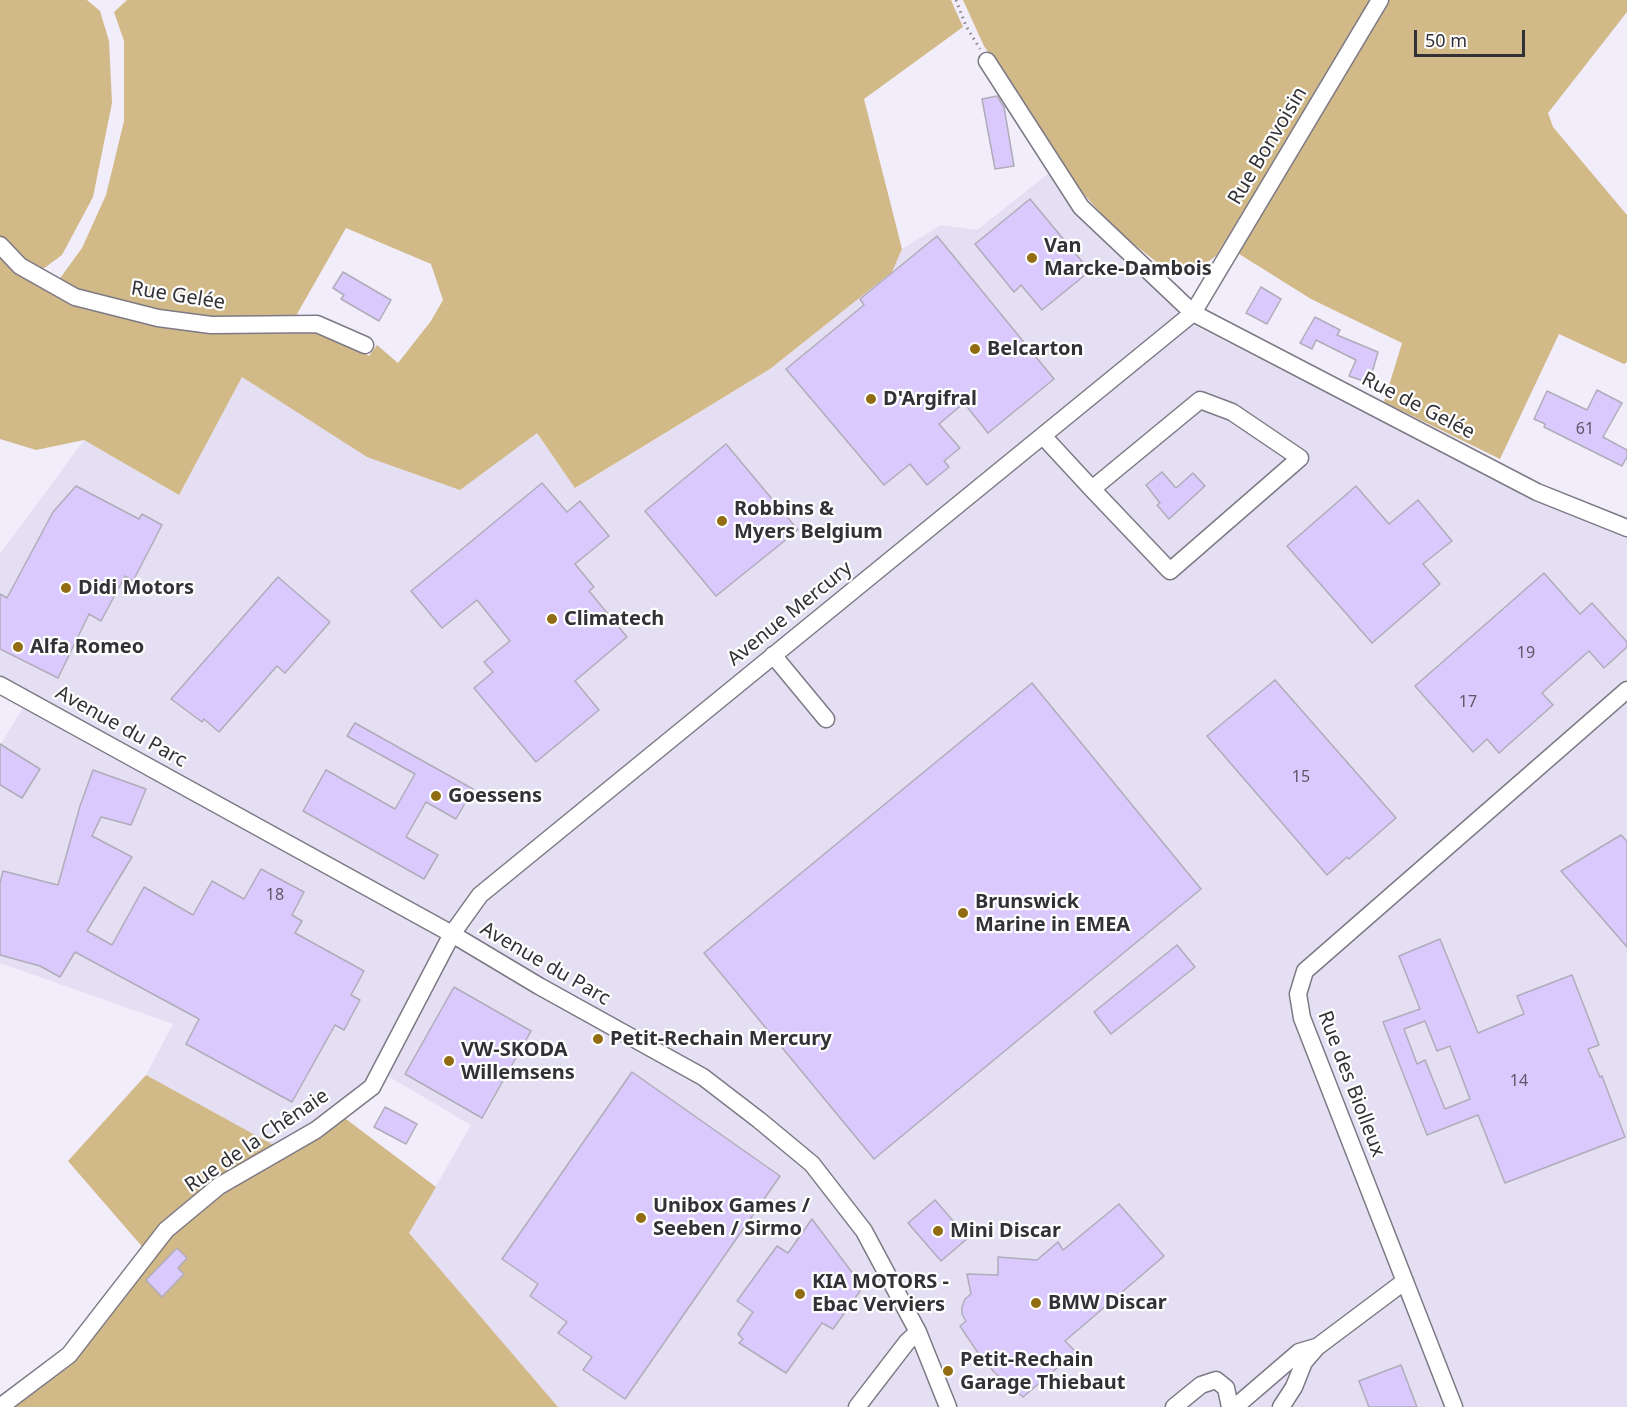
<!DOCTYPE html>
<meta charset="utf-8">
<style>
body{margin:0}
#map{position:relative;width:1627px;height:1407px;overflow:hidden;background:#f1edfa;font-family:"Noto Sans",sans-serif}
canvas{display:block}
.scale{position:absolute;left:1414px;top:30px;width:111px;height:27px;box-sizing:border-box;border:3px solid #323136;border-top:0;padding-left:8px;font-size:18px;line-height:21px;white-space:nowrap;color:#323136;-webkit-text-stroke:4px #fff;paint-order:stroke}
</style>
<div id="map">
<canvas width="1627" height="1407"></canvas>
<div class="scale">50 m</div>
</div>
<script>
const ctx = document.querySelector('canvas').getContext('2d');
ctx.lineJoin = 'round';
function paint(path, color) { ctx.fillStyle = color; ctx.fill(path, 'evenodd'); }
const shape = rows => new Path2D(rows.map(r => 'M' + r).join(''));
function strokePath(path, color, width, dash) { ctx.strokeStyle = color; ctx.lineWidth = width; ctx.lineCap = dash ? 'butt' : 'round'; ctx.setLineDash(dash || []); ctx.stroke(path); }
function drawText(font, color, halo, rows, align = 'center') {
  ctx.font = font + ' "Noto Sans",sans-serif'; ctx.lineWidth = 4.5; ctx.setLineDash([]); ctx.textBaseline = 'middle'; ctx.strokeStyle = halo; ctx.fillStyle = color; for (const [text, x, y, turn = 0] of rows) {
    ctx.save(); ctx.translate(x, y); ctx.rotate((+turn || 0) * Math.PI / 180); ctx.textAlign = isNaN(turn) ? turn : align; if (halo) ctx.strokeText(text, 0, 0); ctx.fillText(text, 0, 0); ctx.restore();
  }
}
paint(shape([
 [1049,173,1187,322,1537,500,1627,536,1627,1407,558,1407,409,1233,471,1125,386,1075,277,1147,146,1075,173,1024,0,963,0,745,23,708,0,686,0,554,84,440,179,495,242,377,367,457,537,433,576,488,770,369,892,272,902,249,941,225,977,230]
]), '#e5dff3');
paint(shape([
 [0,0,87,0,100,11,109,41,112,103,93,197,62,255,43,269,27,266,0,238],
 [127,0,951,0,963,27,864,99,902,249,892,272,770,369,575,488,537,433,460,490,367,457,242,377,179,495,84,440,36,450,0,439,0,256,10,266,77,302,201,328,295,329,333,333,369,356,377,345,398,363,431,321,443,300,431,264,346,228,293,321,210,320,118,303,82,294,58,281,82,248,106,195,124,121,124,41,114,12],
 [963,0,1372,0,1216,256,1189,275,1168,271,1116,230,1080,190,1017,92,984,46],
 [1385,0,1627,0,1627,12,1548,113,1553,127,1627,215,1627,362,1624,364,1559,334,1500,459,1384,402,1402,343,1311,299,1236,252],
 [146,1075,277,1147,212,1179,145,1250,68,1161],
 [342,1116,436,1187,409,1233,558,1407,7,1407,78,1351,155,1245,233,1175]
]), '#d2b988');
const building = shape([
 [997,96,1004,107,1014,166,995,169,982,99,997,96],
 [1030,199,1090,271,1042,310,1021,285,1014,292,975,244,1030,199],
 [937,236,1054,379,988,433,964,403,939,424,960,448,944,461,949,467,927,485,910,464,884,485,786,369,864,305,860,299,937,236],
 [343,272,391,300,379,321,341,299,344,295,333,288,343,272],
 [1261,287,1281,299,1267,324,1246,313,1261,287],
 [1315,317,1340,330,1337,335,1378,352,1369,383,1349,376,1356,360,1316,340,1312,349,1300,343,1315,317],
 [1597,390,1622,403,1603,437,1627,450,1627,457,1622,466,1544,427,1545,424,1534,419,1547,391,1587,410,1597,390],
 [726,444,798,530,716,596,645,511,726,444],
 [1162,472,1176,488,1193,473,1205,486,1169,519,1157,505,1160,503,1146,485,1162,472],
 [542,483,567,512,580,501,609,536,575,564,594,587,589,591,627,637,575,681,599,710,536,762,474,688,493,672,484,662,510,641,477,600,442,628,411,591,542,483],
 [76,486,139,519,142,514,162,525,133,581,125,576,101,621,89,614,58,678,0,649,0,594,7,598,53,512,76,486],
 [1356,486,1389,524,1418,500,1452,541,1423,564,1440,584,1372,643,1287,546,1356,486],
 [1544,573,1580,614,1592,603,1627,642,1627,647,1604,668,1589,651,1542,693,1553,705,1499,753,1487,739,1473,752,1415,686,1544,573],
 [278,577,330,622,285,673,277,666,219,732,204,719,202,722,171,699,278,577],
 [1275,680,1396,818,1349,859,1347,857,1327,875,1207,736,1275,680],
 [1032,683,1201,889,874,1159,704,953,1032,683],
 [355,723,473,789,456,819,426,802,406,837,438,855,424,879,303,811,326,770,395,809,415,774,347,736,355,723],
 [0,744,40,769,22,798,0,785,0,744],
 [93,770,146,789,131,825,101,817,92,836,132,857,87,931,112,945,144,887,193,915,212,881,244,899,261,869,304,892,292,915,302,921,295,933,364,971,351,995,360,1000,344,1030,335,1025,292,1102,186,1044,199,1019,75,952,60,977,40,966,0,955,0,883,3,871,58,885,80,806,93,770],
 [1621,835,1627,841,1627,947,1561,871,1621,835],
 [1440,939,1478,1033,1524,1014,1517,996,1572,975,1599,1045,1588,1049,1600,1077,1602,1076,1625,1137,1505,1183,1478,1115,1427,1135,1383,1022,1420,1009,1399,956,1440,939],
 [1425,1021,1437,1051,1450,1046,1470,1099,1445,1109,1425,1060,1417,1064,1404,1029,1425,1021],
 [1177,945,1195,967,1111,1034,1094,1012,1177,945],
 [454,987,531,1031,482,1118,405,1074,454,987],
 [632,1072,780,1176,625,1399,583,1370,592,1357,558,1333,567,1322,530,1296,538,1284,502,1259,632,1072],
 [385,1107,417,1124,406,1144,374,1127,385,1107],
 [935,1200,968,1238,941,1261,908,1223,935,1200],
 [1119,1204,1164,1256,1065,1341,1076,1352,1023,1397,995,1373,980,1356,960,1326,966,1321,962,1314,962,1307,965,1299,971,1294,967,1274,998,1275,998,1257,1037,1260,1058,1242,1063,1250,1119,1204],
 [812,1219,863,1287,833,1329,822,1323,786,1373,739,1343,743,1339,738,1334,753,1312,737,1301,777,1246,788,1253,812,1219],
 [177,1248,187,1258,178,1268,184,1274,162,1297,146,1280,177,1248],
 [1401,1365,1417,1407,1369,1407,1359,1381,1401,1365]
]);
paint(building, '#dac9fc');
strokePath(building, '#b0acb9', 1.5);
const minor = shape([
 [987,61,1081,207,1193,313,1537,492,1627,528],
 [0,245,20,266,75,297,158,318,211,325,317,324,365,345],
 [1043,436,1092,489,1170,571,1300,458,1232,412,1200,400,1092,489],
 [773,655,826,719],
 [0,685,452,934,539,986,703,1077,759,1120,812,1164,864,1231,918,1332,948,1407],
 [0,1407,69,1355,166,1230,219,1186,316,1130,372,1087,452,934,480,895,1193,313,1380,0],
 [857,1407,907,1342,918,1332],
 [1174,1407,1201,1385,1216,1380,1226,1388,1230,1407],
 [1235,1407,1299,1352,1316,1347],
 [1281,1407,1294,1387,1304,1362,1317,1347,1405,1281],
 [1454,1407,1302,1018,1298,994,1305,971,1627,690]
]);
strokePath(minor, '#7d7985', 19);
strokePath(shape([
 [956,0,966,26,980,49]
]), '#88868e', 3, [1.5, 4.5]);
strokePath(minor, '#fff', 16);
for (const [x, y, r, color] of [
 [1032,258,6,"#916c12"],
 [975,349,6,"#916c12"],
 [871,399,6,"#916c12"],
 [722,521,6,"#916c12"],
 [66,588,6,"#916c12"],
 [552,619,6,"#916c12"],
 [18,647,6,"#916c12"],
 [436,796,6,"#916c12"],
 [963,913,6,"#916c12"],
 [598,1039,6,"#916c12"],
 [449,1061,6,"#916c12"],
 [641,1218,6,"#916c12"],
 [938,1231,6,"#916c12"],
 [800,1294,6,"#916c12"],
 [1036,1303,6,"#916c12"],
 [948,1371,6,"#916c12"]
]) { const dot = new Path2D(); dot.arc(x, y, r, 0, 2 * Math.PI); ctx.fillStyle = color; ctx.fill(dot); strokePath(dot, '#fff', 2); }
drawText('16px', '#5c5768', null, [
 ["61",1585,429],
 ["19",1526,653],
 ["17",1468,702],
 ["15",1301,777],
 ["18",275,895],
 ["14",1519,1081]
]);
drawText('20px', '#323136', '#fff', [
 ["Rue Bonvoisin",1268,146,-59],
 ["Rue Gelée",178,296,9],
 ["Rue de Gelée",1418,406,27],
 ["Avenue Mercury",790,614,-39],
 ["Avenue du Parc",121,727,29],
 ["Avenue du Parc",545,964,30],
 ["Rue des Biolleux",1351,1084,69],
 ["Rue de la Chênaie",257,1141,-34]
]);
drawText('bold 20px', '#323136', '#fff', [
 ["Van",1044,246],
 ["Marcke-Dambois",1044,269],
 ["Belcarton",987,349],
 ["D'Argifral",883,399],
 ["Robbins &",734,509],
 ["Myers Belgium",734,532],
 ["Didi Motors",78,588],
 ["Climatech",564,619],
 ["Alfa Romeo",30,647],
 ["Goessens",448,796],
 ["Brunswick",975,902],
 ["Marine in EMEA",975,925],
 ["Petit-Rechain Mercury",610,1039],
 ["VW-SKODA",461,1050],
 ["Willemsens",461,1073],
 ["Unibox Games /",653,1206],
 ["Seeben / Sirmo",653,1229],
 ["Mini Discar",950,1231],
 ["KIA MOTORS -",812,1282],
 ["Ebac Verviers",812,1305],
 ["BMW Discar",1048,1303],
 ["Petit-Rechain",960,1360],
 ["Garage Thiebaut",960,1383]
], 'left');
</script>
